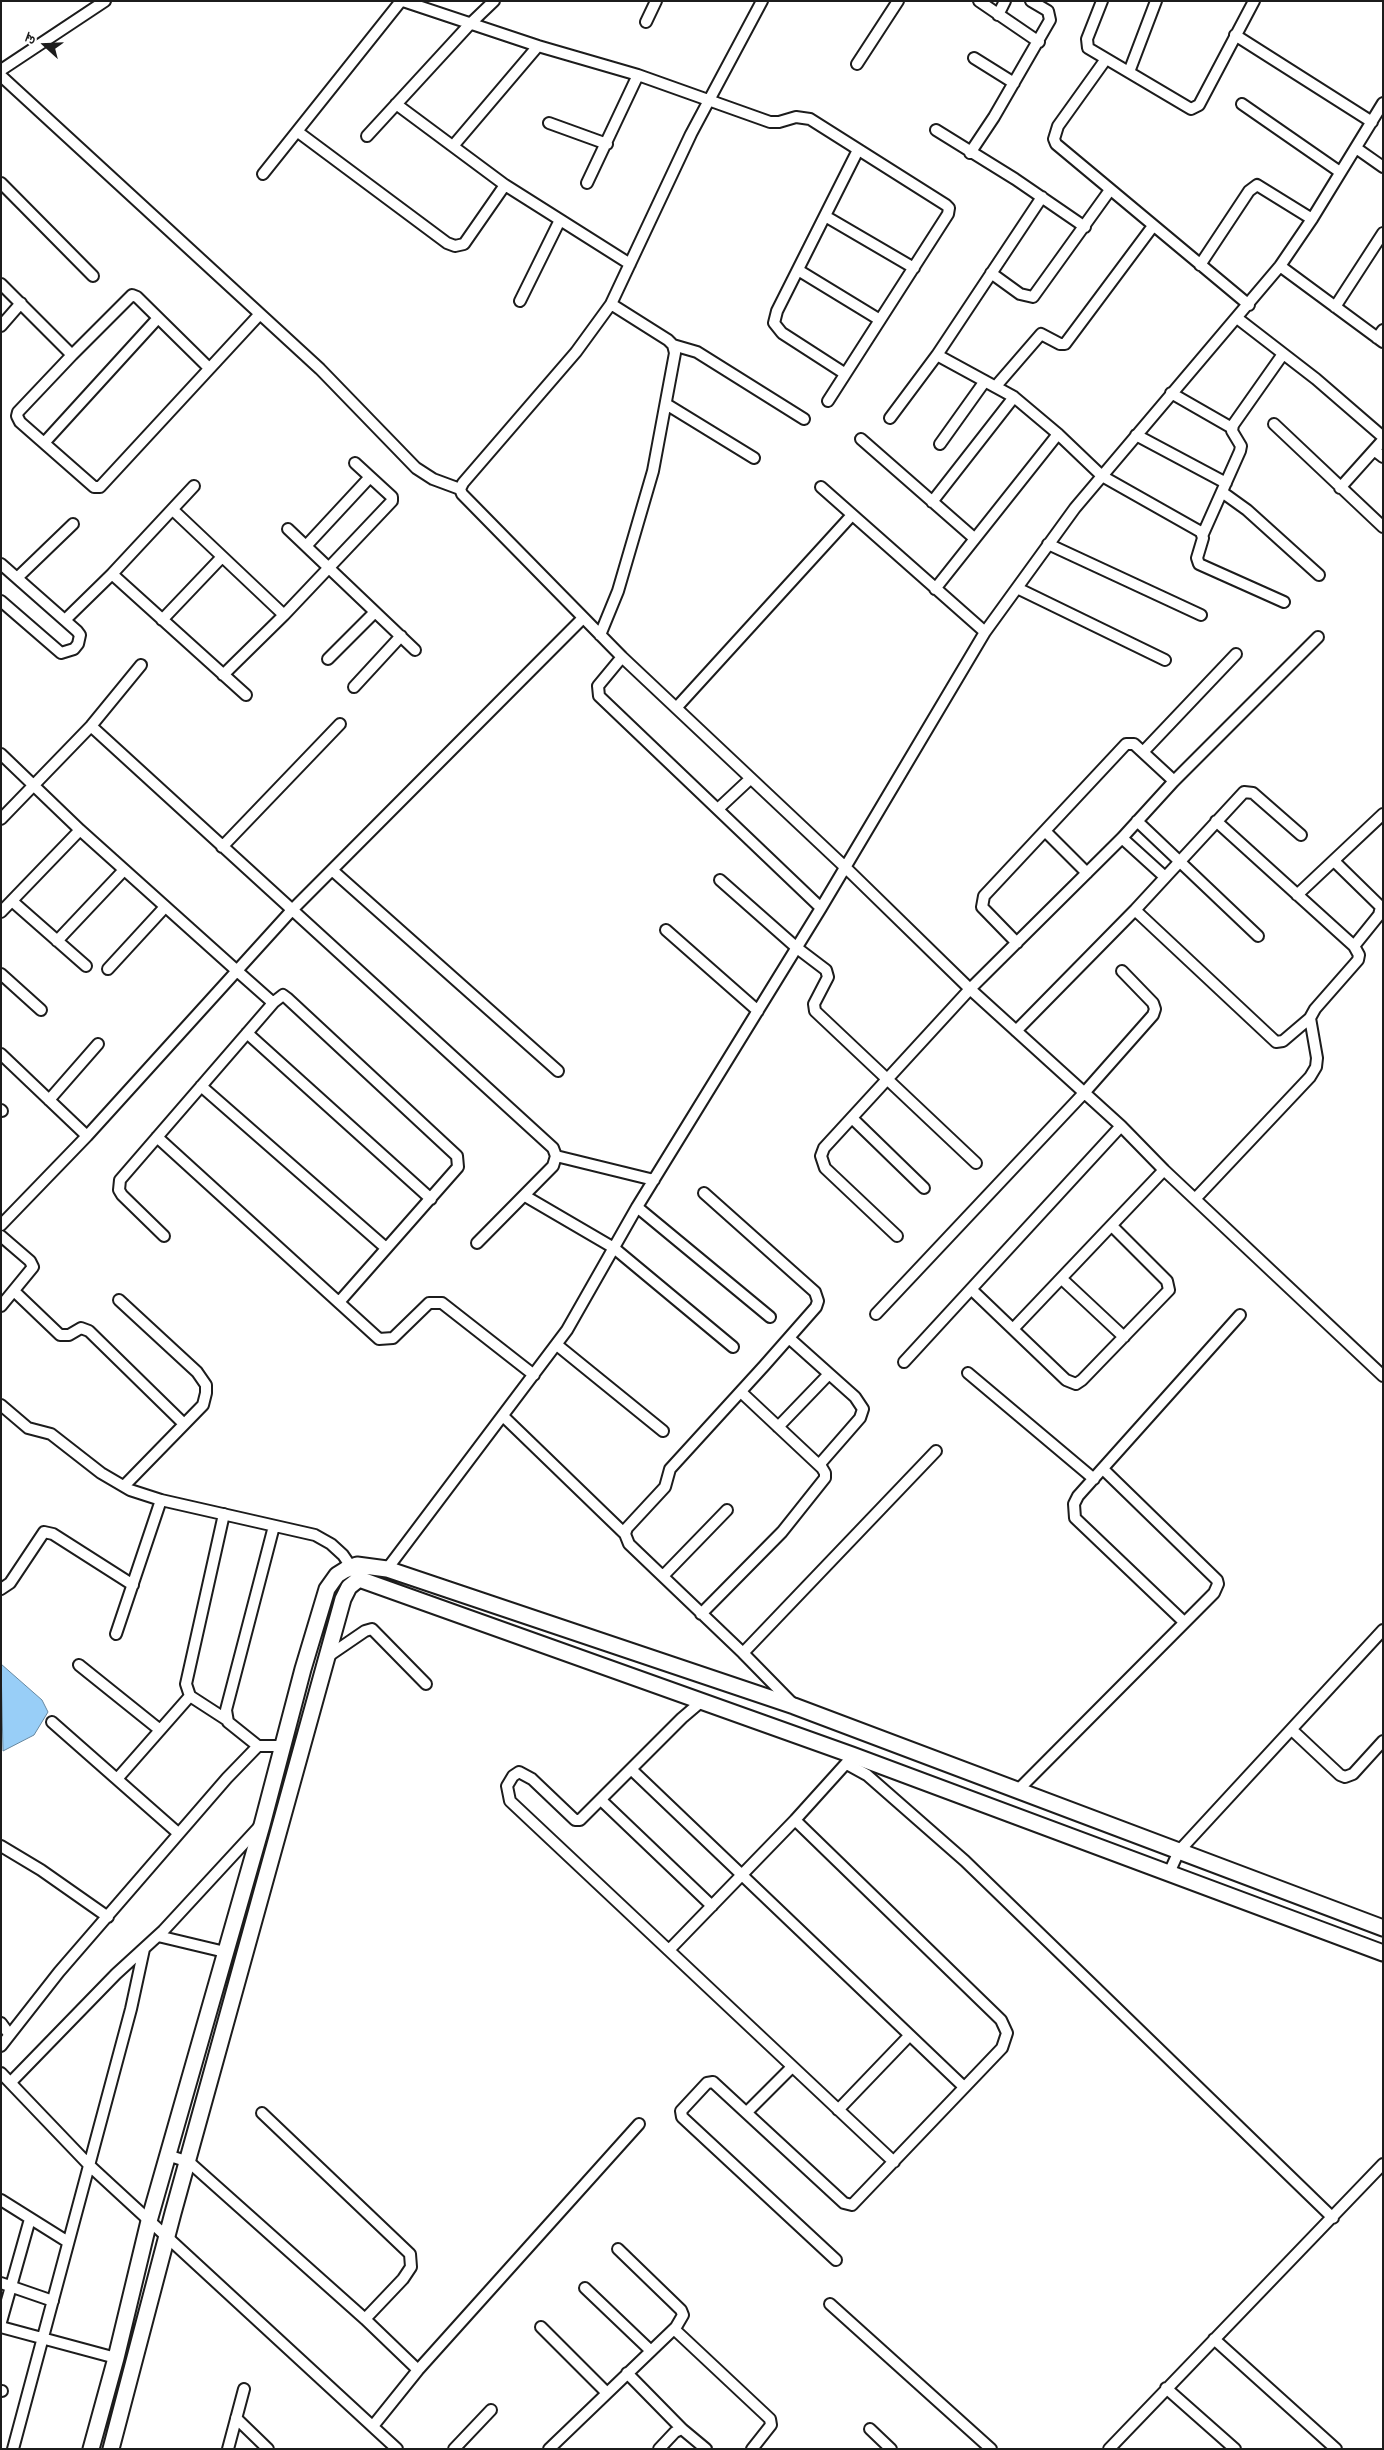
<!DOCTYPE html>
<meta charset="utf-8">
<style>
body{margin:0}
#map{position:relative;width:1384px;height:2450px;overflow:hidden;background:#fff;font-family:Kalam,"Playpen Sans Deva",sans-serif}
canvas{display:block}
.frame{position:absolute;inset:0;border:2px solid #1c1c1c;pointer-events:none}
.north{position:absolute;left:20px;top:20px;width:50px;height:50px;-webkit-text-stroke:4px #fff;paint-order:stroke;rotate:290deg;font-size:14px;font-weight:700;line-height:20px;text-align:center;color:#1c1c1c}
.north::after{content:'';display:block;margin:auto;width:18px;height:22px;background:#1c1c1c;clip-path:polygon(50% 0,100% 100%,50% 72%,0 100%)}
</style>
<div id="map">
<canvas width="1384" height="2450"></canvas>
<div class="frame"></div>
<div class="north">उ</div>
</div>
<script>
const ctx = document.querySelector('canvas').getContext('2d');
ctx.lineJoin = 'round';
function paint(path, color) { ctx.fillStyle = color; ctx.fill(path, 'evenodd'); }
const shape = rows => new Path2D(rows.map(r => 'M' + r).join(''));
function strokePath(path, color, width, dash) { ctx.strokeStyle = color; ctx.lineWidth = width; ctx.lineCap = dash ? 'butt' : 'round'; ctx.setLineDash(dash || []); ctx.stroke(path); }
const water = shape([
 [1,1664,42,1700,48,1712,34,1735,3,1751,1,1664]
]);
paint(water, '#98cef7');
strokePath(water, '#66879f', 1);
const minor = shape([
 [403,1,538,46,638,75,770,122,779,122,796,117,810,119,946,205,949,208,948,214,828,401],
 [979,1,1039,42],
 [1102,1,1087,39,1088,48,1191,109,1199,105,1254,1],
 [998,15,1005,1],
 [646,22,656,1],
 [1235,35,1372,122],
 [974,58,1014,83],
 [1106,59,1058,126,1054,139,1056,144,1249,305],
 [857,64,898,1],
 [1,70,105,1],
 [1129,72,1156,1],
 [1,76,320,369,416,468,433,479,460,489,462,494,622,657,845,867,970,989,1121,1126,1164,1170,1383,1376],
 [396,104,505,185,630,264],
 [1242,104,1340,172],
 [549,123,607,144],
 [936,130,1015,179,1085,227],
 [298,132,447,243,455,246,464,244,505,185],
 [367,136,470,24,494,1],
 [453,146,538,46],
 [1356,148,1383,167],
 [970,153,994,117,1050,20,1048,11,1031,1],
 [263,174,401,1],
 [1,183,93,276],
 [587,183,638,75],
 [825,216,914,268],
 [1200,265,1249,191,1257,185,1312,219],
 [1280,266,1383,342],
 [798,270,880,320],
 [991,273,1020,294,1033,297,1110,190],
 [1,284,72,355],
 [520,301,560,220],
 [1335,307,1383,233],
 [1237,318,1316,379,1383,437],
 [1,326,21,303],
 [1377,338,1383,330],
 [673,345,697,352,804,419],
 [937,355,1014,397,1058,434,1102,476,1201,532,1203,538,1197,558,1199,564,1284,602],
 [209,368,137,297,132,295,72,355,18,412,17,416,20,422,94,487,100,487,259,315],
 [844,373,782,333,774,323,777,311,858,150],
 [996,386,1041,334,1060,344,1065,344,1153,226],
 [1171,393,1232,428],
 [666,404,754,458],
 [890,418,937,355,1042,197],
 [1274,424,1383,527],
 [1136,435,1226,483],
 [861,439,974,538],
 [44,443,158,318],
 [940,444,985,381],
 [1374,450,1383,457],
 [821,487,985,632],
 [1340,488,1383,440],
 [460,489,463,483,576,352,611,304,691,134,762,1],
 [1222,492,1247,510,1319,575],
 [932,502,1014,397],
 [173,510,284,615],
 [288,529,415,650],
 [1203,534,1240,451,1241,446,1232,431,1233,425,1283,354],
 [1048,544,1201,615],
 [306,546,370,477],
 [1,564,77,631,80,635,78,644,74,649,61,653,1,601],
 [112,574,246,695],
 [17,578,73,524],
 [1017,588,1165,660],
 [935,589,1058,434],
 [65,620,112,574,194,486],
 [162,620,221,558],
 [600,635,618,591,653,471,675,353,673,345,668,340,611,304],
 [622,657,598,686,599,696,821,908],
 [328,659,375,612],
 [223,675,284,615,392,501,392,497,355,463],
 [354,687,401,636],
 [677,707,852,515],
 [91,726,553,1148,556,1156,553,1166,477,1243],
 [1143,752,1236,654],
 [1,754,80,830,236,970,271,1001,274,1002,283,995,287,998,457,1156,458,1167,340,1301],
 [719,808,750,779],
 [1,819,91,726,141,665],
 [1137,821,1258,936],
 [1046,832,1087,873],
 [1122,838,1165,877],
 [222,847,340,724],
 [1334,861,1381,907,1379,915,1354,946],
 [332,870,558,1071],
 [720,880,797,948,826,970,828,977,814,1004,815,1011,976,1163],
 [1297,895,1383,814],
 [12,901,86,966],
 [1135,910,1276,1042,1283,1041,1310,1018],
 [1,912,80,830],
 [666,930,758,1011],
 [57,941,124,870],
 [1017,943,982,907,984,896,1126,744,1134,744,1174,781],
 [108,969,165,907],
 [1,974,41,1010],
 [1016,1031,1135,910,1244,792,1253,793,1301,835],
 [247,1033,431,1199],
 [1,1054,87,1136],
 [201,1086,386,1248],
 [49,1100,98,1044],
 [1,1110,2,1111],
 [852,1118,924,1188],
 [157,1137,379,1339,393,1338,429,1303,442,1303,534,1375],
 [556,1156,654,1180],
 [525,1196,614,1248,733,1347],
 [1195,1199,1310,1077,1316,1067,1317,1058,1310,1018,1315,1009,1358,960,1359,955,1354,946,1216,821],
 [637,1207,770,1317],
 [1,1225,87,1136,292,910,583,618],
 [1,1236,30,1261,33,1267,1,1306],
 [164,1236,122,1195,119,1190,120,1180,274,1002],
 [897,1236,825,1168,821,1156,824,1148,970,989,1122,838,1174,781,1318,637],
 [1062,1279,1124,1337],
 [971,1289,1066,1380,1076,1384,1082,1380,1169,1290,1167,1281,1112,1226],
 [14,1291,60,1335,69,1335,81,1328,89,1331,184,1424],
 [119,1300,197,1372,206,1385,206,1393,203,1405,124,1486],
 [876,1314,1084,1093,1153,1015,1155,1009,1153,1003,1122,971],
 [1013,1329,1164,1170],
 [789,1338,855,1397,863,1409,860,1418,819,1465],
 [557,1345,663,1431],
 [904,1362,1121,1126],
 [968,1373,1094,1479],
 [1,1405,28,1428,51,1434,101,1473,130,1490,161,1500,315,1535,331,1544,343,1555,354,1571],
 [503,1416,625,1534,629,1544,743,1653,792,1703],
 [778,1427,829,1374],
 [224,1514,186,1684,190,1696,227,1720],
 [625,1534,627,1528,665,1487,670,1469,764,1366,816,1307,818,1301,815,1292,704,1193],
 [387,1569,567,1330,637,1207,821,908,985,632,1075,508,1280,266,1312,219,1383,103],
 [663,1576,727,1510],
 [1,1589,10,1583,44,1532,53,1534,133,1585],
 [701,1614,782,1532,825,1478,825,1473,822,1468,741,1392],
 [1183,1621,1075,1518,1074,1504,1078,1496,1240,1315],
 [116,1634,161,1500],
 [743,1653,936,1451],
 [327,1657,365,1631,372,1629,426,1684],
 [79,1665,160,1730],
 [702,1701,682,1718,580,1820,575,1820,532,1779,519,1772,513,1776,507,1786,510,1801,894,2162],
 [52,1722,178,1833],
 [1292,1730,1340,1775,1345,1777,1353,1774,1383,1741],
 [258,1746,228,1722,226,1710,274,1526],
 [847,1764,867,1775,965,1861,1333,2218],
 [632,1770,964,2087],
 [117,1779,190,1696],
 [1017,1791,1214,1593,1218,1584,1217,1580,1103,1469],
 [601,1800,712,1906],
 [795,1820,1001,2020,1007,2033,1002,2048,852,2205,844,2203,713,2082,707,2083,681,2111,682,2117,836,2260],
 [1,1846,41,1870,108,1917],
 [1169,1873,1179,1851,1383,1630],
 [158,1936,225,1952],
 [669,1950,795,1820,851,1758],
 [1,2023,9,2034],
 [1,2046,59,1972,227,1778,258,1746,282,1746],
 [1,2073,90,2166,397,2449],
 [11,2082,116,1974,163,1931,259,1827],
 [838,2110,909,2036],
 [747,2112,792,2067],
 [262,2113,410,2254,411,2267,403,2279,365,2319],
 [167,2155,189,2162,365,2319,418,2370],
 [1,2200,68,2242],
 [1,2283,53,2301],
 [585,2288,651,2351],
 [830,2304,991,2449],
 [1,2322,30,2219],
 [1,2327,116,2358],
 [541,2327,607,2393],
 [674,2329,770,2419,771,2425,752,2449],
 [1214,2339,1336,2449],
 [627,2373,682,2429,706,2449],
 [1166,2388,1235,2449],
 [1,2391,2,2391],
 [236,2418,268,2449],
 [373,2426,418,2370,639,2124],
 [870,2429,891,2449],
 [13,2449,131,2009,144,1949],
 [228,2449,244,2389],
 [454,2449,491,2410],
 [549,2449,676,2327,683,2315,681,2310,618,2249],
 [659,2449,675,2432,682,2429],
 [1109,2449,1383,2164]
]);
const secondary = shape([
 [91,2449,116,2358,149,2221,262,1825,303,1669,327,1589,337,1575,345,1570,357,1565,387,1569,794,1706,1383,1928],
 [111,2449,173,2213,343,1599,349,1587,359,1579,852,1755,1383,1953]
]);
strokePath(minor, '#1c1c1c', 14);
strokePath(secondary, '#1c1c1c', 19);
strokePath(minor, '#fff', 10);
strokePath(secondary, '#fff', 15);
</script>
